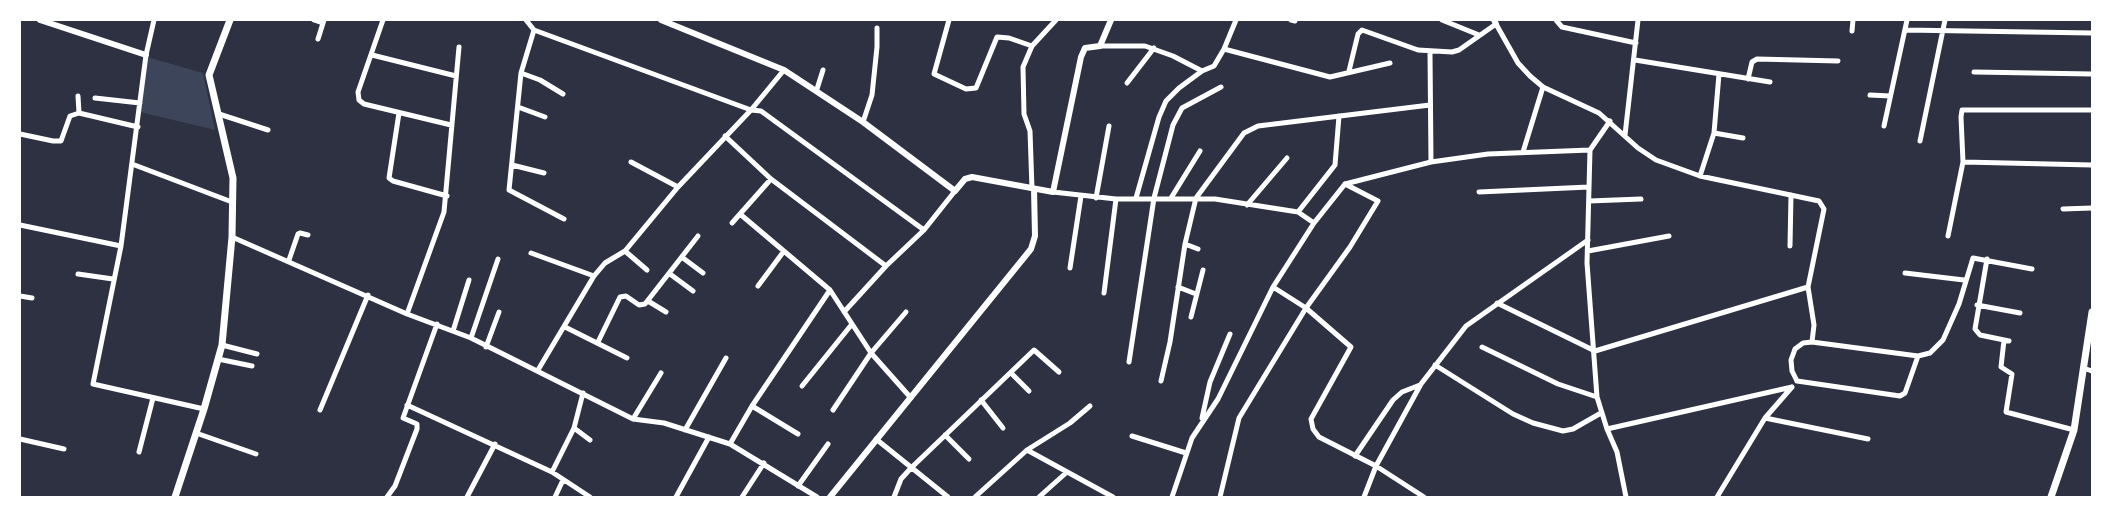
<!DOCTYPE html>
<style>
body{margin:0}
#map{position:relative;width:2112px;height:517px;overflow:hidden;background:#2d3142;font-family:"Varela Round",sans-serif}
canvas{display:block}
.frame{position:absolute;inset:0;border:21px solid #fff;pointer-events:none}
</style>
<div id="map">
<canvas width="2112" height="517"></canvas>
<div class="frame"></div>
</div>
<script>
const ctx = document.querySelector('canvas').getContext('2d');
ctx.lineJoin = 'round';
function paint(path, color) { ctx.fillStyle = color; ctx.fill(path, 'evenodd'); }
const shape = rows => new Path2D(rows.map(r => 'M' + r).join(''));
function strokePath(path, color, width, dash) { ctx.strokeStyle = color; ctx.lineWidth = width; ctx.lineCap = dash ? 'butt' : 'round'; ctx.setLineDash(dash || []); ctx.stroke(path); }
paint(shape([
 [147,57,203,73,215,130,140,112]
]), '#3c4559');
strokePath(shape([
 [154,20,146,55,121,246,93,384,204,409],
 [314,20,323,23],
 [383,20,358,92,359,100,364,104,451,125],
 [526,20,534,30],
 [949,20,934,74,966,89,976,88,997,37,1009,38,1032,46],
 [1291,20,1295,21],
 [1442,20,1479,35],
 [1556,20,1562,27,1636,43],
 [534,30,751,110,761,111,924,230],
 [534,30,521,73,509,190,564,219],
 [1905,30,2092,33],
 [1852,31,1853,20],
 [318,39,324,20],
 [1100,46,1145,46,1173,56,1202,71],
 [1224,49,1330,77,1390,63],
 [1430,52,1431,162],
 [372,55,456,76],
 [1635,60,1770,82],
 [1349,71,1358,34,1362,30,1418,50,1452,52,1459,50,1496,24,1518,63,1530,76,1543,87,1599,113,1638,148,1656,160,1700,176,1819,201,1824,209,1808,287,1814,325,1812,342],
 [1974,72,2092,74],
 [521,73,540,80,563,94],
 [1748,79,1752,62,1757,59,1838,61],
 [1127,83,1154,48],
 [817,89,823,70],
 [1870,95,1890,96],
 [78,96,79,113],
 [95,98,140,103],
 [518,107,545,117],
 [399,113,389,178,393,181,447,196],
 [219,114,268,130],
 [1610,121,1590,150,1587,263,1597,397,1607,429,1617,452,1626,497],
 [863,122,872,95,877,47,877,28],
 [1884,126,1907,20],
 [1714,133,1743,138],
 [20,134,53,141,61,141,70,116,79,113,138,127],
 [1625,135,1638,20],
 [725,136,771,179,886,266],
 [1920,141,1945,20],
 [1523,152,1543,87],
 [631,162,678,187],
 [1963,162,2092,165],
 [132,164,232,202],
 [512,165,544,173],
 [1700,176,1714,133,1719,74],
 [1345,184,1431,162,1488,154,1590,150],
 [1032,189,1030,131,1024,114,1023,67,1032,46,1056,20],
 [1053,192,1116,199,1215,199,1298,212,1314,223],
 [1479,192,1589,187],
 [1096,198,1109,126],
 [1136,198,1159,117,1166,101,1179,88,1202,71,1214,66,1224,49,1236,20],
 [1171,198,1200,151],
 [1589,201,1641,199],
 [1247,205,1287,158],
 [2063,209,2092,208],
 [1298,212,1335,165,1339,116],
 [740,214,830,290,871,353,911,398],
 [732,223,771,179],
 [20,225,121,246],
 [1948,236,1963,162,1961,117,1962,110,2092,110],
 [232,237,407,314,471,338,633,419,664,423,730,444,817,497],
 [1185,244,1198,249],
 [1790,246,1791,195],
 [625,251,647,270],
 [1588,251,1669,236],
 [531,253,594,276],
 [683,258,703,273],
 [1987,259,1975,329,1980,335,2009,341],
 [289,260,298,234,300,233,308,235],
 [1070,268,1081,196],
 [1905,273,1964,280],
 [78,274,113,279],
 [670,274,693,291],
 [758,286,784,251],
 [1178,287,1196,294],
 [1273,287,1306,308,1351,347,1311,419,1313,429,1319,437,1376,466,1424,497],
 [1104,293,1116,199],
 [20,296,32,298],
 [648,301,666,312],
 [1497,303,1595,351,1808,287],
 [1977,305,2020,313],
 [844,312,886,266,924,230,955,191],
 [407,314,444,212,459,47],
 [1191,317,1203,270],
 [565,327,627,358],
 [453,331,469,280],
 [471,338,498,259],
 [2004,340,2001,367,2012,374,2006,412,2074,430],
 [598,342,620,297,626,296,639,305,645,304,698,236],
 [222,345,257,354],
 [486,347,499,312],
 [1482,347,1558,384,1597,397],
 [218,359,252,366],
 [1129,362,1154,198,1173,125,1182,108,1221,87],
 [1435,365,1513,414,1533,423,1563,431,1573,429,1601,413],
 [2083,368,2092,371],
 [538,370,594,276,605,263,625,251,678,187,751,110,784,70],
 [1011,373,1029,391],
 [1161,381,1170,342,1185,244,1196,198,1244,133,1258,126,1430,105],
 [1797,381,1792,371,1791,360,1795,349,1803,343,1812,342,1918,356,1930,353,1943,340,1959,304,1973,258,2032,269],
 [1797,381,1900,396,1905,393,1918,356],
 [802,386,852,324],
 [981,400,1003,428],
 [407,405,552,472,590,497],
 [752,406,798,434],
 [320,410,368,295],
 [833,410,871,353,906,312],
 [1202,418,1210,382,1230,334],
 [1765,418,1868,439],
 [633,419,661,373],
 [574,428,590,440],
 [1607,429,1792,387],
 [685,430,726,358],
 [196,433,256,454],
 [945,435,969,459],
 [1132,436,1186,453],
 [20,439,64,449],
 [876,439,948,497],
 [730,444,752,406,830,290],
 [1027,450,1113,497],
 [139,452,153,398],
 [1355,456,1393,400,1402,392,1420,385],
 [552,472,574,428,583,393],
 [798,486,828,444],
 [387,497,395,486,417,429,417,424,403,418,437,324],
 [467,497,495,444],
 [555,497,563,480],
 [676,497,709,437],
 [742,497,764,463],
 [894,497,901,479,911,468,1034,350,1059,372],
 [975,497,1027,450,1070,423,1090,406],
 [1039,497,1067,472],
 [1172,497,1192,438,1218,399,1273,287,1314,223,1345,184],
 [1220,497,1239,418,1306,308,1350,247,1378,201,1345,184],
 [1364,497,1376,466,1421,384,1466,326,1588,240],
 [1717,497,1765,418,1792,387]
]), '#fff', 5);
strokePath(shape([
 [40,20,146,55],
 [661,20,784,70,863,122,955,191,965,179,972,177,1053,192,1081,57,1085,48,1100,46,1111,20],
 [1494,20,1496,24],
 [830,497,1031,249,1035,236,1034,189]
]), '#fff', 6);
strokePath(shape([
 [175,497,204,409,222,345,232,237,233,178,209,75,230,20],
 [2051,497,2074,430,2092,312]
]), '#fff', 7);
</script>
